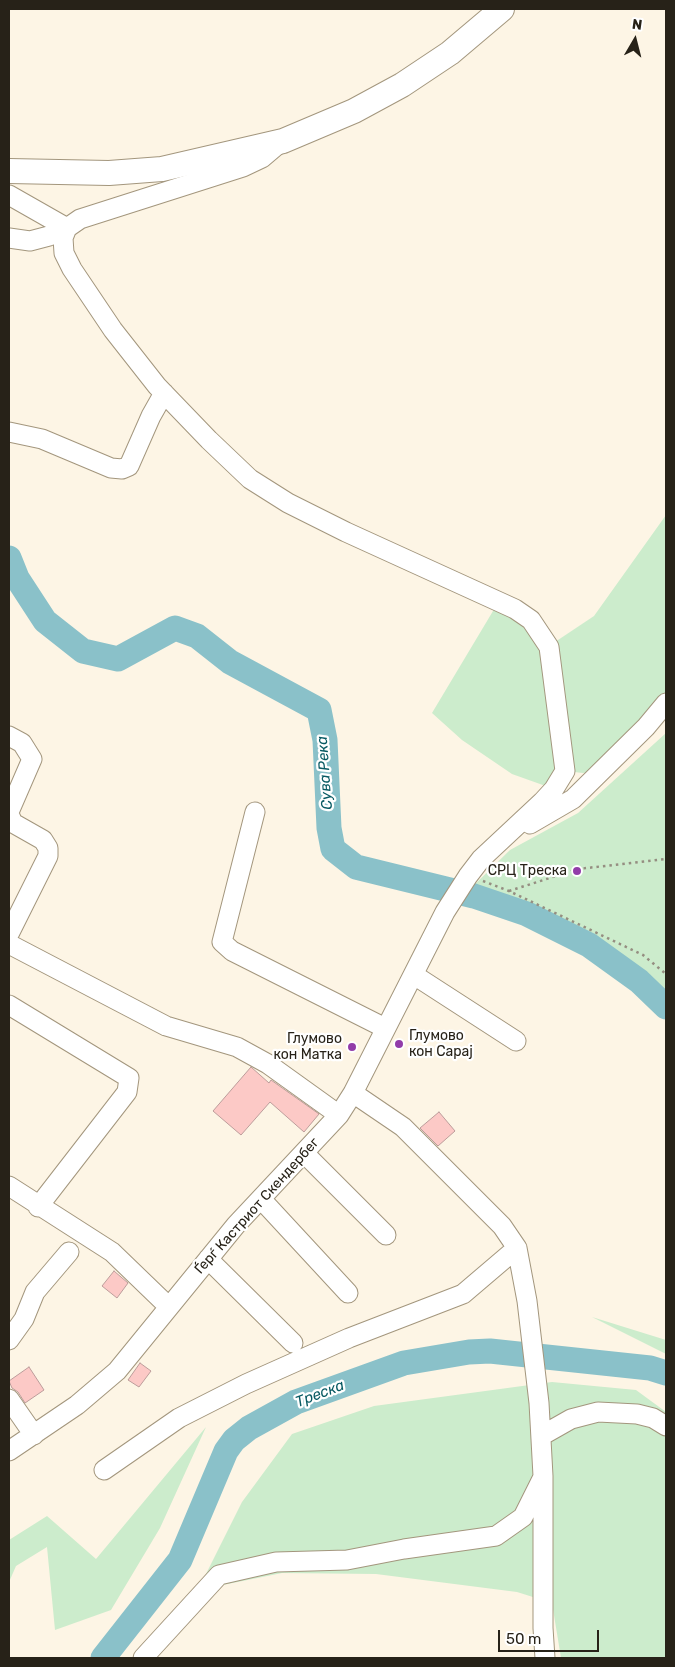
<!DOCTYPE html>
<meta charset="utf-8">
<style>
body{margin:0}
#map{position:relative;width:675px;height:1667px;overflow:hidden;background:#fdf5e5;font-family:Rubik,sans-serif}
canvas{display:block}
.frame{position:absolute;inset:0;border:10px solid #272218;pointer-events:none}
.north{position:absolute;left:610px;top:15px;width:50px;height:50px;-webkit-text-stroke:4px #fff;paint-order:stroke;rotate:8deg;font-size:14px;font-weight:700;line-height:20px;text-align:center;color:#272218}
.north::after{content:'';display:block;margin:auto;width:18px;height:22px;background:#272218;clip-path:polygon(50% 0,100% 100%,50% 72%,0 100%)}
.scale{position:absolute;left:498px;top:1630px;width:101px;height:22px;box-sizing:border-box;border:2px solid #272218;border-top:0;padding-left:6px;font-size:15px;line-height:18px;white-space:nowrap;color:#272218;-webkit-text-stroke:4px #fff;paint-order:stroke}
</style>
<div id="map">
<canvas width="675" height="1667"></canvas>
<div class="frame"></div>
<div class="north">N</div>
<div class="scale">50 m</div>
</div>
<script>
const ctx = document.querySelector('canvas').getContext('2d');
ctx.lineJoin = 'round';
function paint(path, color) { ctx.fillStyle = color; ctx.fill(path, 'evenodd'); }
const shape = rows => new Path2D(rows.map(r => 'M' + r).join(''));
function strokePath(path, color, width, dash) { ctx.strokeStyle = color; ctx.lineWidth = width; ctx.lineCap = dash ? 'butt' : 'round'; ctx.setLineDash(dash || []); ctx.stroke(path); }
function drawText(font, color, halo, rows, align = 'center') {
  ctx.font = font + ' Rubik,sans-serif'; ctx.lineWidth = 4.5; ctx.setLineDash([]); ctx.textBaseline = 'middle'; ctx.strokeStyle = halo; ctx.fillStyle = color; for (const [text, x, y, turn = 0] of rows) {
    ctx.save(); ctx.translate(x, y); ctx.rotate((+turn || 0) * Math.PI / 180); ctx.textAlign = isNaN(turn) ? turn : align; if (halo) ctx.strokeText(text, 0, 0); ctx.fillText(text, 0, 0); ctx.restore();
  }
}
paint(shape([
 [666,515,666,703,596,771,583,773,565,771,554,789,512,774,462,740,432,713,499,601,549,646,594,616],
 [666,733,666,1012,621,971,524,918,467,892,510,850,578,813],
 [592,1317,666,1340,666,1354],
 [552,1382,636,1390,666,1412,666,1658,561,1658,552,1603,517,1592,376,1574,282,1573,198,1590,242,1502,292,1434,374,1406],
 [206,1427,160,1528,111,1610,55,1630,47,1547,16,1566,9,1582,9,1540,47,1516,96,1559]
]), '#cceccc');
strokePath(shape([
 [9,558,17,578,45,621,83,651,118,659,175,628,197,636,230,662,319,710,325,740,329,828,333,849,356,867,474,896,527,914,589,945,639,981,666,1007],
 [103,1658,180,1560,226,1451,234,1440,249,1428,296,1402,404,1363,469,1352,490,1351,650,1368,666,1373]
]), '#8ac1c9', 25);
const building = shape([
 [251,1067,269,1083,271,1080,319,1114,304,1132,270,1102,241,1135,213,1111,251,1067],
 [439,1112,455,1131,438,1146,420,1128,439,1112],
 [114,1271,128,1283,117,1298,102,1286,114,1271],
 [140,1363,151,1371,139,1387,128,1380,140,1363],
 [29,1367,44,1390,25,1403,18,1392,12,1388,9,1381,29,1367]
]);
paint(building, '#fcc9c6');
strokePath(building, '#bc9c9a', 1);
const minor = shape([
 [9,195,67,228],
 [9,238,30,241,49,236,67,228,80,219,243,167,262,158,282,141],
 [9,432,42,439,111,468,122,469,129,466,151,416,164,393],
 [9,736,22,743,32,759,9,812],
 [255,812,222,942,232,951,385,1028],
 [9,814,13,823,43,840,48,848,48,856,9,934],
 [530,824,573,799,646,727,666,703],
 [9,944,166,1026,237,1047,268,1064,339,1115],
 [414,975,516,1041],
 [9,1005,129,1078,127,1092,38,1207],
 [353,1093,403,1127,502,1226,517,1248,527,1301,539,1403,543,1476,543,1628,545,1658],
 [304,1153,386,1235],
 [9,1186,112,1252,169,1307],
 [261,1199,348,1293],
 [208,1259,293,1343],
 [9,1340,24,1319,35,1292,69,1252],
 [9,1399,34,1435],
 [541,1436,571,1419,598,1412,637,1414,653,1418,666,1426],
 [9,1451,77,1405,117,1371,236,1225,339,1115,353,1093,445,912,468,876,481,859,542,802,554,789,565,771,549,647,531,620,515,609,346,532,288,503,250,479,209,440,157,386,113,330,72,269,64,253,63,238,67,228],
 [104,1470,179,1418,246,1384,349,1338,463,1294,517,1248],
 [143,1658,219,1575,276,1562,347,1560,404,1549,496,1536,523,1517,542,1479]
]);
const major = shape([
 [9,171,109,173,162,169,283,141,354,111,402,85,450,53,502,9]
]);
strokePath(minor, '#a3967d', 21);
strokePath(major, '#a3967d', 26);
strokePath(shape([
 [483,881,509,891,643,955,666,974],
 [509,891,578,869,666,859]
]), '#958e81', 2.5, [2.5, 4]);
strokePath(minor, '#fff', 19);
strokePath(major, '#fff', 24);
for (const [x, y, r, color] of [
 [577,871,5,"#923ca9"],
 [399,1044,5,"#923ca9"],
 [352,1047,5,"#923ca9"]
]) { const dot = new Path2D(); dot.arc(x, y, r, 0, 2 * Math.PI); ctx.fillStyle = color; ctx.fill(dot); strokePath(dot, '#fff', 2); }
drawText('14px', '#272218', '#fff', [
 ["СРЦ Треска",567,871],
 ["Глумово",409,1036,"left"],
 ["кон Сарај",409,1052,"left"],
 ["Глумово",342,1039],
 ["кон Матка",342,1055]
], 'right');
drawText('14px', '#272218', '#fff', [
 ["Ѓерѓ Кастриот Скендербег",257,1206,-48]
]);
drawText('italic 15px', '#075962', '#fff', [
 ["Сува Река",325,773,-94],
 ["Треска",320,1394,-21]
]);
</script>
